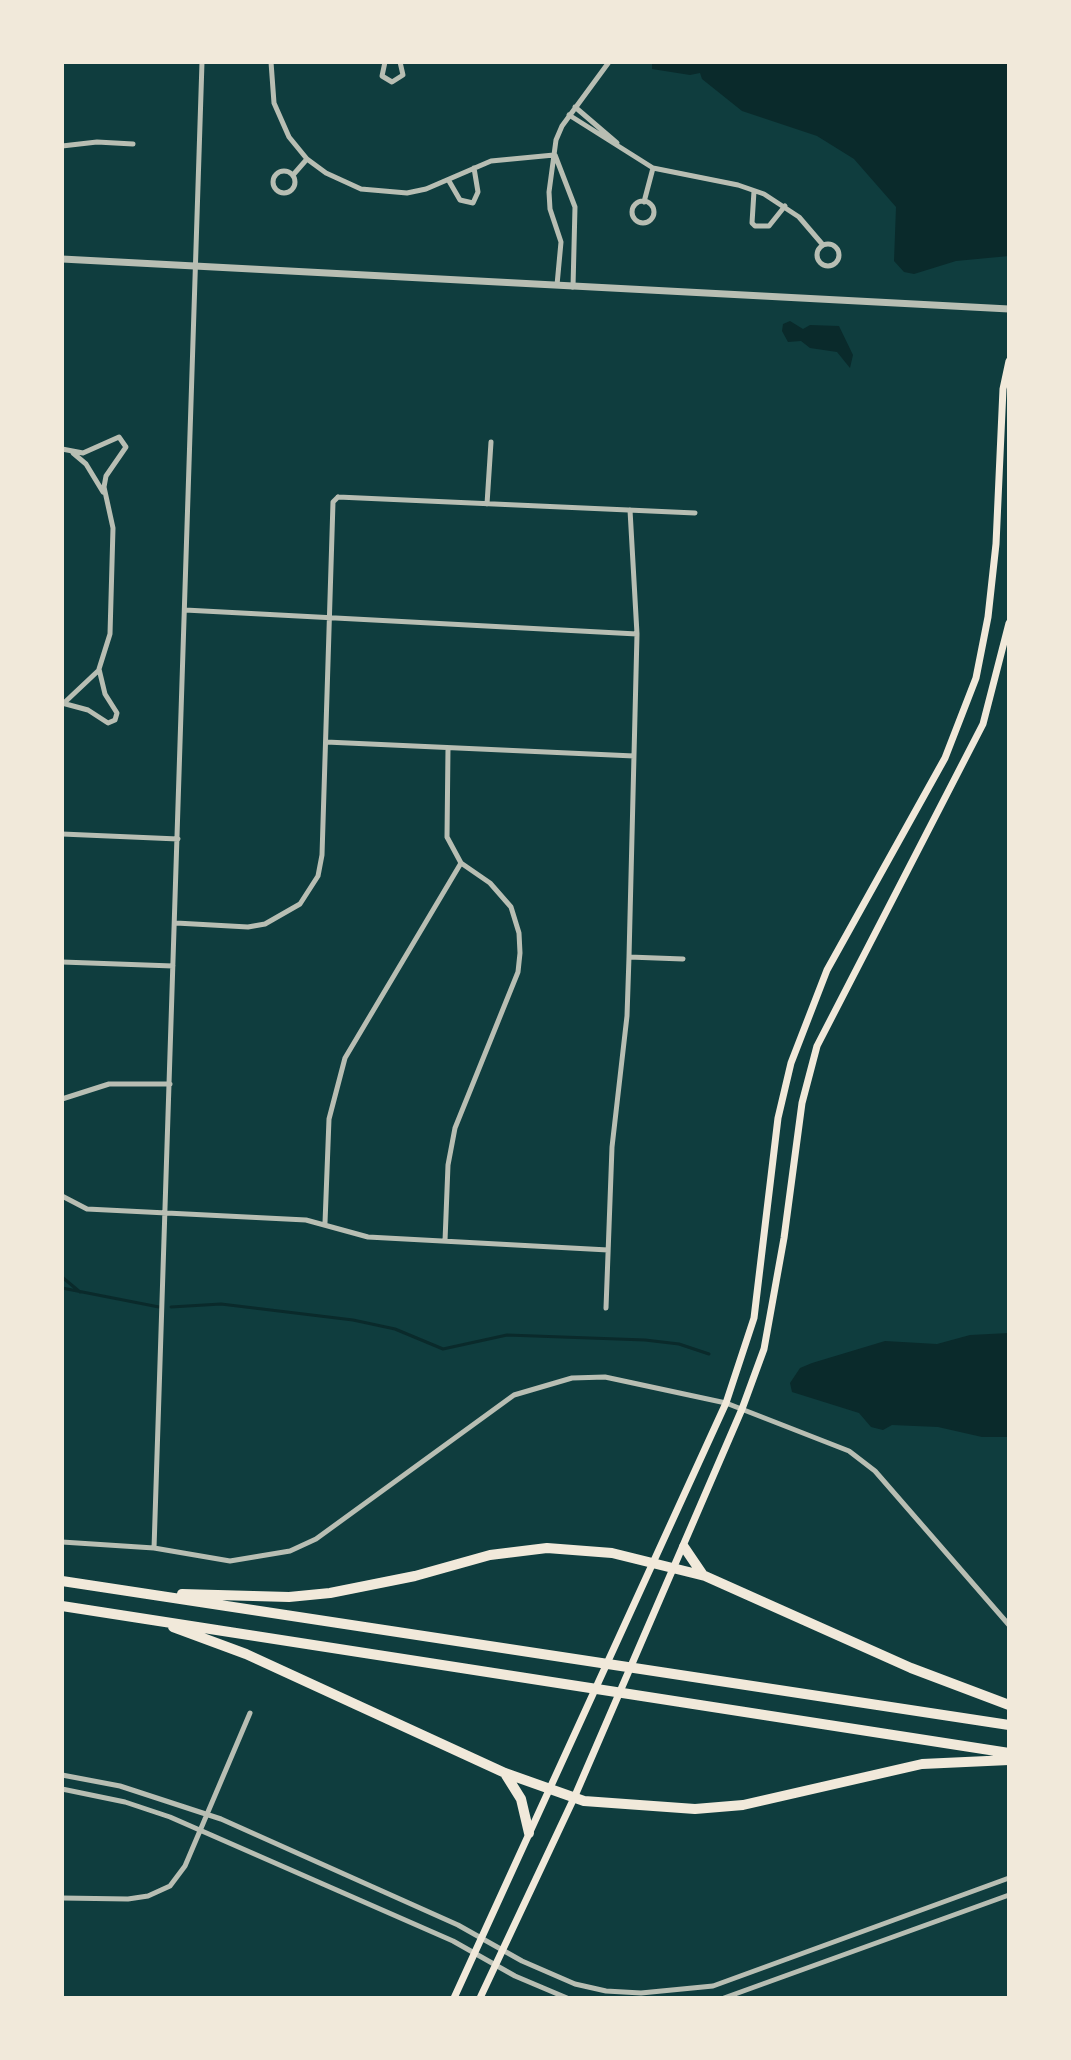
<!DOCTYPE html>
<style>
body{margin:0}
#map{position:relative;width:1071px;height:2060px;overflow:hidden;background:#0f3d3e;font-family:Ubuntu,sans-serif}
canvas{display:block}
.frame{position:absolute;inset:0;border:64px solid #f1e9da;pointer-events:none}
</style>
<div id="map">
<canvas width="1071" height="2060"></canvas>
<div class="frame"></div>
</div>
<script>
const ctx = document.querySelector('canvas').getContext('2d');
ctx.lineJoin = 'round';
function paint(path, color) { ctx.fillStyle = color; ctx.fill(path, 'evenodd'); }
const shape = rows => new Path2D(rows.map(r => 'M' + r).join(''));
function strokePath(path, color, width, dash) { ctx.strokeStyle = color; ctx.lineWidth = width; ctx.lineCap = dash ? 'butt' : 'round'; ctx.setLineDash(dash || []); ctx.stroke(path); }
paint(shape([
 [652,62,1009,62,1009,256,956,261,914,274,904,272,894,261,896,207,854,159,817,136,742,111,702,79,700,73,690,75,652,69],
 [790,321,803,329,810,325,839,326,853,355,850,368,837,352,810,348,801,341,788,342,782,331,783,324],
 [1009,1333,1009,1437,982,1437,938,1427,892,1425,883,1430,871,1427,859,1413,792,1392,790,1383,800,1368,812,1363,885,1341,937,1344,970,1335]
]), '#0a2a2b');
strokePath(shape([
 [62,1277,80,1292],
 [62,1288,159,1307],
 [171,1307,221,1304,353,1320,395,1329,443,1349,507,1335,645,1340,679,1344,709,1354]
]), '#0a2a2b', 3);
strokePath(shape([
 [271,62,274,103,289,137,307,159,326,173,361,189,407,193,426,189,491,161,554,155],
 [385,62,382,76,392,82,403,75,400,62],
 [575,107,617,143],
 [569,115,653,168,738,185,764,194,799,217,823,245],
 [62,146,97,142,133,144],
 [555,155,575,207,573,287],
 '273 182a11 11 0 1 1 22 0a11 11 0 1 1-22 0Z',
 [293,175,307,159],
 [449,181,460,200,473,203,478,192,474,168],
 [754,191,752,223,755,226,769,226,785,206],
 '632 212a11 11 0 1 1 22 0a11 11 0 1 1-22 0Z',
 [644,202,653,168],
 '817 255a11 11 0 1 1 22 0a11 11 0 1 1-22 0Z',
 [557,285,561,242,550,209,549,192,556,140,562,126,609,62],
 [62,449,83,453,119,437,126,447,106,476,104,487,113,528,110,634,99,669,105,694,117,713,115,720,108,723,88,710,62,703],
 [73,453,86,464,103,492],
 [338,497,695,513],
 [487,504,491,442],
 [185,610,637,634],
 [64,703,99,670],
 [326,742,634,756],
 [62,834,178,839],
 [176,923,248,927,265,924,300,904,318,876,322,855,333,502,338,497],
 [629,957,683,959],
 [62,962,173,966],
 [62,1099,109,1084,170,1084],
 [62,1196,87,1209,306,1220,368,1237,608,1250],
 [325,1223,329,1119,345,1058,461,863],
 [445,1241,448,1165,455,1128,518,972,520,953,519,933,511,907,490,883,461,863,447,837,448,748],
 [606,1308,612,1147,627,1016,629,957,637,634,630,510],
 [62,1542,154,1548,230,1561,290,1551,316,1539,514,1395,572,1378,605,1377,726,1403,849,1451,875,1471,1009,1625],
 [154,1548,202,62],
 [62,1775,120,1786,221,1819,458,1925,522,1961,575,1984,606,1991,641,1993,713,1986,1009,1878],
 [62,1789,125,1802,170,1817,453,1941,515,1976,567,1998],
 [62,1898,128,1899,148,1896,170,1886,185,1866,250,1713],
 [724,1998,1009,1895]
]), '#b8beb3', 5);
strokePath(shape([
 [62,259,1009,309]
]), '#b8beb3', 7);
strokePath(shape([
 [454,1998,726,1403,754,1318,778,1118,791,1063,827,970,945,758,976,678,988,617,996,544,1003,389,1009,361],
 [480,1998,574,1798,742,1409,764,1349,784,1238,802,1103,817,1046,983,724,1009,623]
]), '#f1e9da', 7);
strokePath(shape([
 [684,1547,703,1575],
 [62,1581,1009,1725],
 [182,1594,289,1597,330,1593,415,1576,490,1555,547,1548,612,1553,705,1576,911,1668,1009,1705],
 [62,1606,1009,1753],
 [173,1627,246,1654,505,1773,584,1801,695,1809,743,1805,922,1764,1009,1760],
 [506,1775,521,1799,529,1833]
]), '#f1e9da', 10);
</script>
